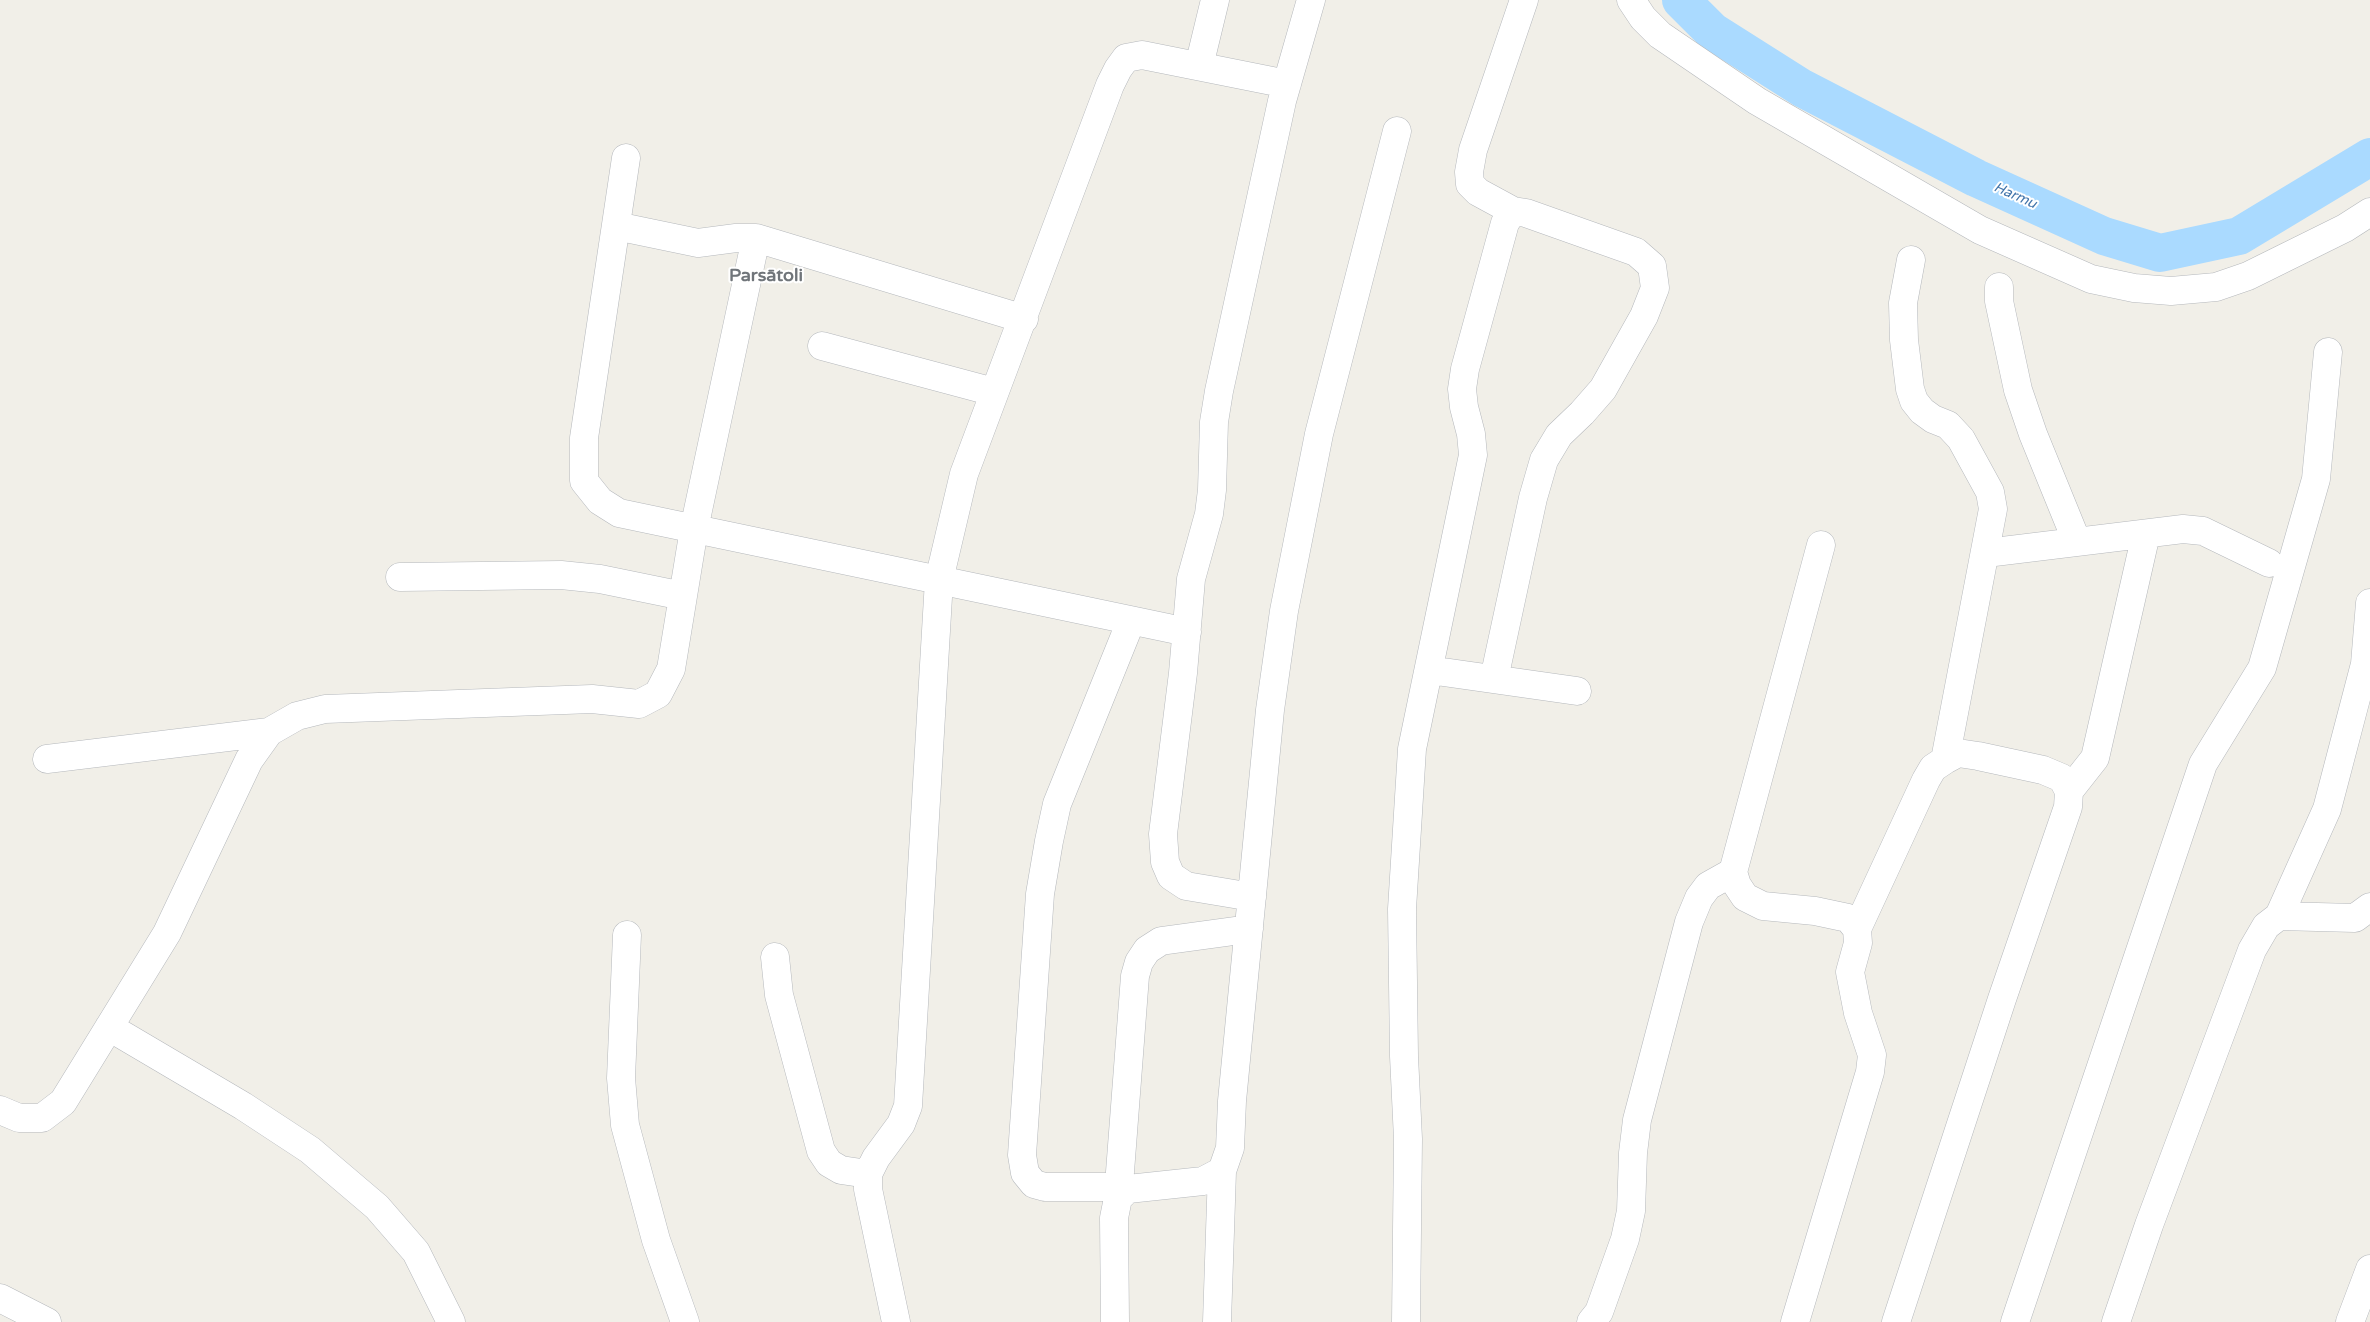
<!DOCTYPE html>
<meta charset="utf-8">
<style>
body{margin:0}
canvas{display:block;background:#f1efe8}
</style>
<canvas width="2370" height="1322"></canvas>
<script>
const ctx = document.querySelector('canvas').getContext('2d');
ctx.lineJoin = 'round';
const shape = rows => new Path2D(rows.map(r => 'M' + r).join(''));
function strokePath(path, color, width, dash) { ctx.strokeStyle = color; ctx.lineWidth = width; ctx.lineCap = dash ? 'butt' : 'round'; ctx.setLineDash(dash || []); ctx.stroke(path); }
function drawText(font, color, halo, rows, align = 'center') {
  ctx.font = font + ' "Varela Round",sans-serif'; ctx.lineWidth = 4; ctx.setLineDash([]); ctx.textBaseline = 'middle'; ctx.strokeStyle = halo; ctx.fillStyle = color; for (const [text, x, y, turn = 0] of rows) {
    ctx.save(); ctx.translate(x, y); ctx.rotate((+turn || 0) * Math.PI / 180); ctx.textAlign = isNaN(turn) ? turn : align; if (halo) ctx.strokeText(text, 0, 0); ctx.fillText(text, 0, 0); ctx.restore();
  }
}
strokePath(shape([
 [1681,0,1712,31,1802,88,1976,178,2104,236,2160,253,2239,236,2370,157]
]), '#aadaff', 38);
const minor = shape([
 [1631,0,1643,18,1660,35,1757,101,1980,230,2091,279,2134,288,2171,291,2216,287,2248,276,2345,228,2370,212],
 [1199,66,1215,0],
 [626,158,584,438,584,481,600,501,619,513,1187,632],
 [1513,211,1478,192,1470,184,1469,172,1473,150,1524,0],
 [616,226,698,243,736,238,756,238,1024,319],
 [1911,260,1903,303,1904,340,1910,389,1914,401,1922,411,1933,419,1948,425,1961,439,1990,492,1993,509,1945,760],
 [1999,287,1999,301,2018,390,2033,434,2077,542],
 [822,346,994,392],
 [1986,553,2183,529,2203,531,2269,563],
 [400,577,561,575,600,579,683,596],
 [1429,670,1577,691],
 [47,759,269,732],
 [2069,791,2095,758,2146,534],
 [1252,897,1186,886,1171,876,1165,862,1163,834,1183,673,1191,579,1209,514,1212,490,1214,422,1219,391,1282,101,1311,0],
 [2279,916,2327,809,2365,664,2370,603],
 [1857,929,1926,780,1933,768,1945,760,1958,753,1978,756,2043,770,2062,778,2069,791,2068,807,2002,999,1896,1322],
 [627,935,621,1078,625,1125,656,1240,685,1322],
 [775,957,779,995,821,1151,829,1163,841,1170,868,1174],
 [109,1027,243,1106,310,1150,377,1207,416,1252,451,1322],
 [0,1110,19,1118,42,1118,63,1102,167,933,249,760,269,732,297,716,325,709,592,699,639,704,658,694,671,669,694,529,756,238],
 [1119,1187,1045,1187,1034,1184,1025,1173,1022,1155,1040,894,1049,841,1057,804,1131,621],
 [1118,1198,1135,976,1139,962,1147,950,1161,941,1249,929],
 [0,1298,47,1322],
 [896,1322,868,1189,868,1174,876,1158,901,1124,908,1106,939,580,964,474,1110,85,1118,69,1126,58,1142,55,1287,84],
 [1115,1322,1114,1218,1118,1198,1128,1189,1203,1181,1222,1171,1230,1148,1232,1101,1270,710,1284,611,1319,434,1397,131],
 [1217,1322,1222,1171],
 [1406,1322,1408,1139,1404,1056,1402,909,1412,749,1473,455,1471,434,1464,407,1462,389,1465,369,1505,223,1513,211,1526,213,1636,252,1652,266,1655,288,1644,316,1603,389,1582,413,1559,435,1544,460,1533,498,1494,679],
 [1591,1322,1599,1312,1625,1239,1631,1211,1633,1153,1637,1120,1689,922,1699,898,1708,886,1733,872],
 [1795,1322,1870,1072,1872,1055,1858,1013,1850,972,1858,943,1857,929,1848,918,1815,911,1763,906,1745,897,1737,885,1733,872,1821,545],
 [2015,1322,2203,764,2262,668,2316,479,2328,352],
 [2116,1322,2149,1225,2252,950,2266,926,2279,916,2355,918,2370,907],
 [2350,1322,2370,1269]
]);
strokePath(minor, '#b5b8bc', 29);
strokePath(minor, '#fff', 28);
drawText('italic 14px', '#4174aa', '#fff', [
 ["Harmu",2015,196,24]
]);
drawText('bold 18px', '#70757a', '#fff', [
 ["Parsātoli",766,276]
]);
</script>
